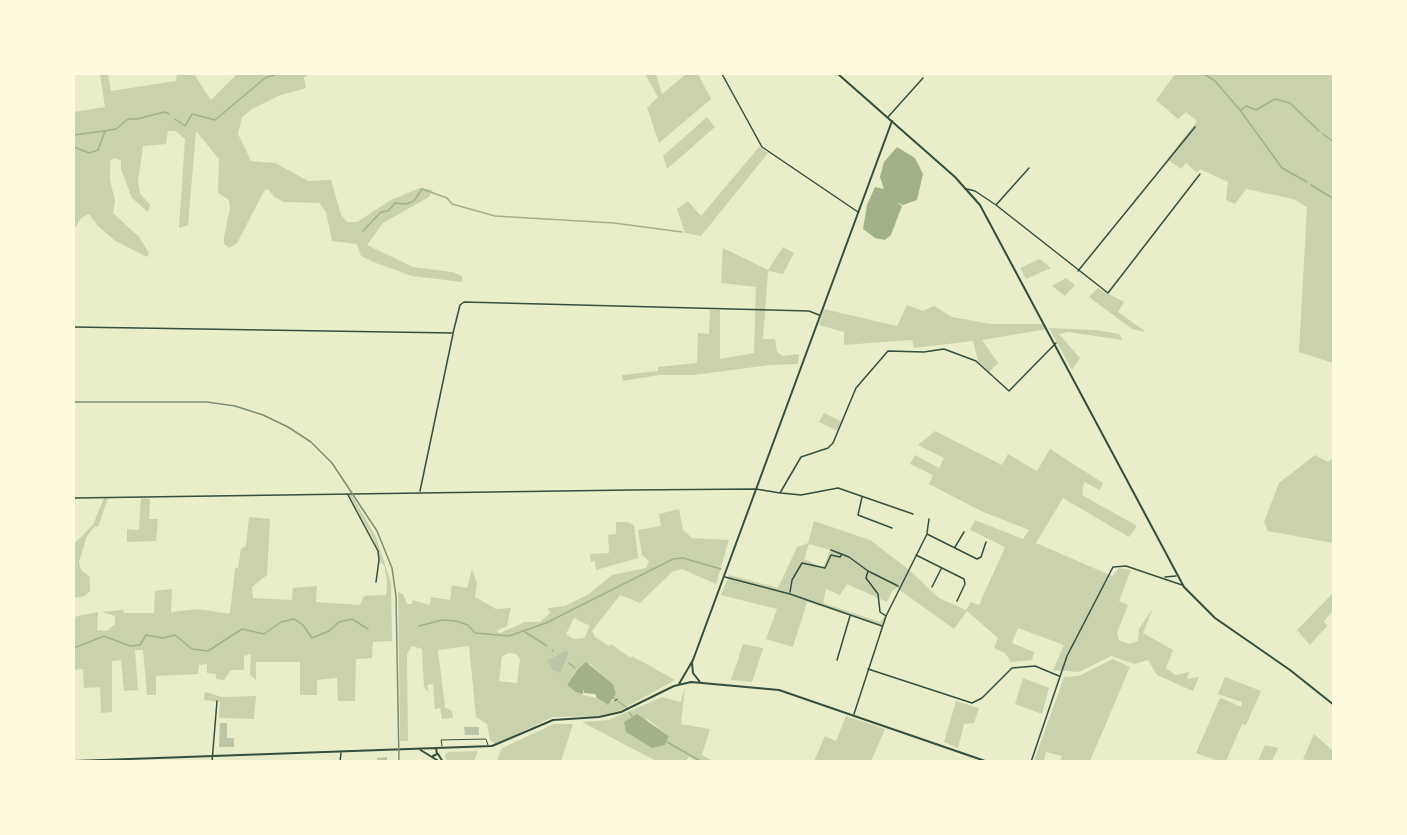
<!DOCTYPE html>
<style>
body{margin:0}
#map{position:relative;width:1407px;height:835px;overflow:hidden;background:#e9edc9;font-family:Literata,serif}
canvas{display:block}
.frame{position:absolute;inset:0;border:75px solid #fefae0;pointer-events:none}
</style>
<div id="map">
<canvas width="1407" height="835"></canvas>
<div class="frame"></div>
</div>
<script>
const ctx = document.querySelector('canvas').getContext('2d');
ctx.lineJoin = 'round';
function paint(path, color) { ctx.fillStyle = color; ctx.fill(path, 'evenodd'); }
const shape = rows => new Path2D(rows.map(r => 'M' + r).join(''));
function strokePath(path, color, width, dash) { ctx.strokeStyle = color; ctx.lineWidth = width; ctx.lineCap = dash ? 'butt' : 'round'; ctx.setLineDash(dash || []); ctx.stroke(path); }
paint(shape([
 [100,74,108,74,111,91,176,81,177,74,194,74,211,100,237,74,309,74,304,78,306,88,278,96,252,109,242,117,238,134,251,161,275,163,308,181,331,180,341,215,347,222,357,222,391,200,420,188,433,190,429,197,383,223,367,245,413,267,452,272,462,276,462,282,412,276,376,263,361,256,357,244,332,241,326,212,319,203,284,202,274,197,268,189,264,191,237,243,229,248,224,244,224,237,230,208,229,200,218,193,219,159,196,131,188,225,179,228,185,139,175,131,168,131,166,144,143,146,138,182,140,193,150,205,148,212,132,198,121,169,121,161,115,158,110,161,110,180,115,201,113,213,139,237,149,253,147,257,114,240,97,225,89,214,81,218,74,230,74,112,105,107],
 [645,74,656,74,662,94,686,74,698,74,711,99,659,143,647,108,658,97],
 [1175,74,1333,74,1333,363,1299,352,1307,207,1293,199,1246,189,1235,204,1226,200,1228,182,1200,169,1197,173,1186,163,1181,169,1167,159,1197,121,1186,112,1178,119,1156,100],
 [707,117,715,127,667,169,663,156],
 [759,147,768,153,701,236,685,233,677,209,688,201,701,216],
 [783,247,794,253,783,274,768,271,763,339,775,339,777,352,783,356,799,354,798,364,770,365,694,375,659,375,623,381,622,375,658,371,658,367,697,363,698,333,709,334,710,310,720,310,720,359,754,353,756,287,721,283,723,248,768,270],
 [1040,259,1051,268,1026,279,1020,268],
 [1066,278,1075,285,1065,296,1052,286],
 [1098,288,1124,302,1118,312,1146,332,1132,329,1089,297],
 [907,305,923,311,934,306,952,317,991,324,1043,324,1047,329,982,340,998,363,989,372,978,361,973,341,914,348,912,340,844,345,844,332,819,325,824,309,897,326],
 [1049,328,1095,330,1119,334,1123,340,1068,332,1059,334,1080,358,1072,370],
 [824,413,842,422,838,431,819,422],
 [935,431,1002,465,1008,454,1037,471,1050,449,1103,483,1100,490,1084,482,1082,495,1137,526,1129,537,1063,498,1036,543,1112,576,1119,568,1131,570,1119,601,1128,605,1117,633,1119,640,1129,644,1138,641,1139,629,1153,608,1143,633,1173,650,1166,668,1175,675,1189,672,1187,679,1199,677,1193,691,1157,675,1148,660,1135,664,1111,656,1079,672,1053,670,1064,645,1018,628,1012,643,1034,652,1032,660,1011,662,1005,653,994,648,998,638,967,611,954,629,897,588,892,591,887,602,847,584,840,595,826,589,823,603,880,622,885,616,882,626,807,602,793,647,766,639,777,609,721,595,729,575,778,588,797,547,808,543,814,521,870,540,908,569,939,598,966,610,971,602,979,605,1005,547,970,530,975,520,1023,539,1029,530,981,511,929,484,933,475,910,464,915,455,939,468,944,458,918,445],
 [809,544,830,550,823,568,804,559],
 [1315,455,1328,462,1333,458,1333,543,1268,531,1264,522,1279,483],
 [348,494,351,494,376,537,391,583,392,641,373,642,372,658,356,659,355,701,338,701,337,678,317,680,317,695,300,695,300,662,256,662,256,680,250,675,251,654,244,656,244,670,231,670,224,680,216,679,216,674,207,673,207,664,199,665,198,674,156,676,156,695,147,695,143,650,135,650,138,690,124,691,121,660,112,661,112,712,101,713,100,687,84,688,83,669,74,670,74,617,98,612,97,630,107,631,115,624,115,616,102,612,123,610,124,613,154,613,155,591,172,589,171,612,198,609,230,614,235,568,238,568,241,549,246,546,249,517,270,519,267,575,252,587,253,598,292,600,293,588,317,586,316,602,360,605,364,596,386,595,387,581,384,565,381,563,373,538],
 [104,498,108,498,98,527,95,526,87,536,79,562,81,570,90,577,90,591,85,596,74,598,74,544,93,525],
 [141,498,150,499,149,519,158,519,156,541,127,542,127,529,139,530],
 [679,509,683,530,692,538,729,540,716,584,682,569,672,572,640,603,620,595,592,631,595,637,609,646,611,644,631,658,632,656,675,680,619,711,598,716,553,717,495,744,490,740,487,724,476,717,469,646,438,650,445,707,452,711,453,718,442,719,440,708,435,709,433,684,427,685,429,693,424,687,422,649,412,646,407,654,408,741,400,741,398,592,403,594,407,604,412,604,412,600,430,605,431,597,450,600,452,585,467,588,472,569,477,584,475,597,496,609,511,608,507,626,497,631,500,633,525,622,540,622,550,613,548,608,565,606,589,594,612,575,646,568,649,561,642,555,638,530,661,526,659,514],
 [574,618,590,626,584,638,573,639,566,634],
 [565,650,569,654,561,673,554,670,548,661],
 [509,653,516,654,520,659,517,683,499,681,502,656],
 [590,664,613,684,616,694,611,702,606,704,597,698,583,695,567,685,577,669],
 [616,522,627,522,634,525,638,558,596,570,595,561,591,562,590,554,609,553,608,535,616,534],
 [1333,593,1333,611,1324,621,1327,626,1310,645,1297,630],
 [743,644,763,648,752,682,731,680],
 [1113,659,1130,667,1090,761,1060,761,1062,756,1046,752,1044,761,1034,761,1064,677,1079,676],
 [1225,677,1261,691,1246,725,1242,724,1226,761,1221,762,1196,753,1219,700,1221,698,1241,707,1242,702,1218,694],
 [1023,678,1049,688,1042,714,1015,704],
 [685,686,681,724,710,729,702,755,713,761,696,761,689,757,686,761,656,761,582,722,609,720,662,697,681,702],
 [645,717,669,736,665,745,661,745],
 [205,692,222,697,256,696,254,719,219,718,220,702,204,700],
 [956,701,979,708,974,723,964,724,958,748,944,742],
 [846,716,885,729,871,761,814,761,825,736,836,741],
 [554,724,573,724,561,761,497,761,502,748],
 [1314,734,1333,751,1333,761,1310,761,1303,759],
 [1265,745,1278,748,1272,761,1258,761],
 [478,751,474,761,447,761,445,755,449,752]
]), '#cad2ad');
paint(shape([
 [897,147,915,158,923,174,917,200,903,205,897,202,902,206,891,235,885,240,875,238,863,229,867,205,875,187,884,189,880,177,884,162],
 [586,662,613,684,616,694,608,705,597,698,595,694,584,693,583,689,583,694,576,692,567,685,577,670],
 [637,714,669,736,665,745,652,748,626,732,624,722]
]), '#a3b18a');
strokePath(shape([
 [1204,74,1215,81,1240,110,1282,168,1307,182],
 [1241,110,1246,106,1256,110,1275,99,1290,103,1319,131],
 [175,119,185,126,192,114,215,120,265,78,277,74],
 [1323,134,1334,142],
 [74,135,104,131],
 [74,147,89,153,98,150,105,131,116,129,128,119,137,119,164,112,169,114],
 [1311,185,1334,199],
 [363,231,381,212,388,211,395,203,406,204,414,201,422,189,447,198,452,204,495,216,614,223,682,232],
 [419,626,442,620,456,621,468,625,475,633,509,636,546,623,673,559,683,558,721,569],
 [525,632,547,646],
 [74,648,104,636,130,646,140,645,146,635,163,638,175,635,192,649,208,651,242,629,264,634,281,622,294,619,303,625,312,638,329,631,339,622,352,619,368,629],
 [552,650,553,651],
 [569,663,575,668],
 [612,697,626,707],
 [629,712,632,716],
 [667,742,702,762]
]), '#a3b18a', 1.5);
paint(shape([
 [565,650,569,653,561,673,553,670,547,661],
 [220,723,227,723,227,738,234,738,234,747,219,747],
 [464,727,479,727,479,735,465,735],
 [387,757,387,762,377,762,377,758]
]), '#bcc5a7');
strokePath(shape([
 [615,701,617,699]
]), '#344e41', 1);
strokePath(shape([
 [442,746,441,740,486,739,488,745]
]), '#344e41', 1);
strokePath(shape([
 [722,74,762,147,858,212],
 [888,117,923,78],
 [967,189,975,191,996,205,1108,293,1200,174],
 [996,205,1029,168],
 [1078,271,1195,127],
 [74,327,453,333,460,305,464,302,809,311,819,315],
 [420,491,453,334],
 [781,493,801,495,838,488,913,514],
 [348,495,378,551,379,560,376,582],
 [862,497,858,515,892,528],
 [74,498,630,490,756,489,780,493,801,457,828,448,833,443,856,388,888,351,924,352,944,349,976,361,1009,391,1056,343],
 [927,533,929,519],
 [955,547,964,532],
 [831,550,849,557,868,571,898,586],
 [916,555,964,579,965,584,957,601],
 [725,577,790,594,882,626],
 [1165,577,1176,576],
 [932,587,941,569],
 [790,592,792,580,802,563,825,568,831,555,840,557,842,554],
 [886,616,927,534,977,559,981,557,986,542],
 [837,660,850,616],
 [868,669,972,703,982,698,1012,668,1035,666,1059,676],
 [854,714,886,616,880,612,878,594,866,578,868,571],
 [212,762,217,701],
 [340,762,341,753],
 [1031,762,1067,656,1113,567,1126,566,1182,585]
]), '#344e41', 1.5);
strokePath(shape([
 [692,663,693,673,700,682],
 [679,684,693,660,892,121],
 [419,749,440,762],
 [438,754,443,762],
 [433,756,437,754,436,748],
 [74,761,492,746,553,720,599,717,621,712,674,686,691,682,779,690,988,762]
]), '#344e41', 2);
strokePath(shape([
 [838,74,955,177,980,205,1184,587,1215,618,1290,670,1334,705]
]), '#344e41', 2);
strokePath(shape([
 [74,402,207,402,235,406,263,415,288,427,311,442,332,463,377,531,392,568,396,596,399,762]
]), '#7c8e77', 1.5);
</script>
